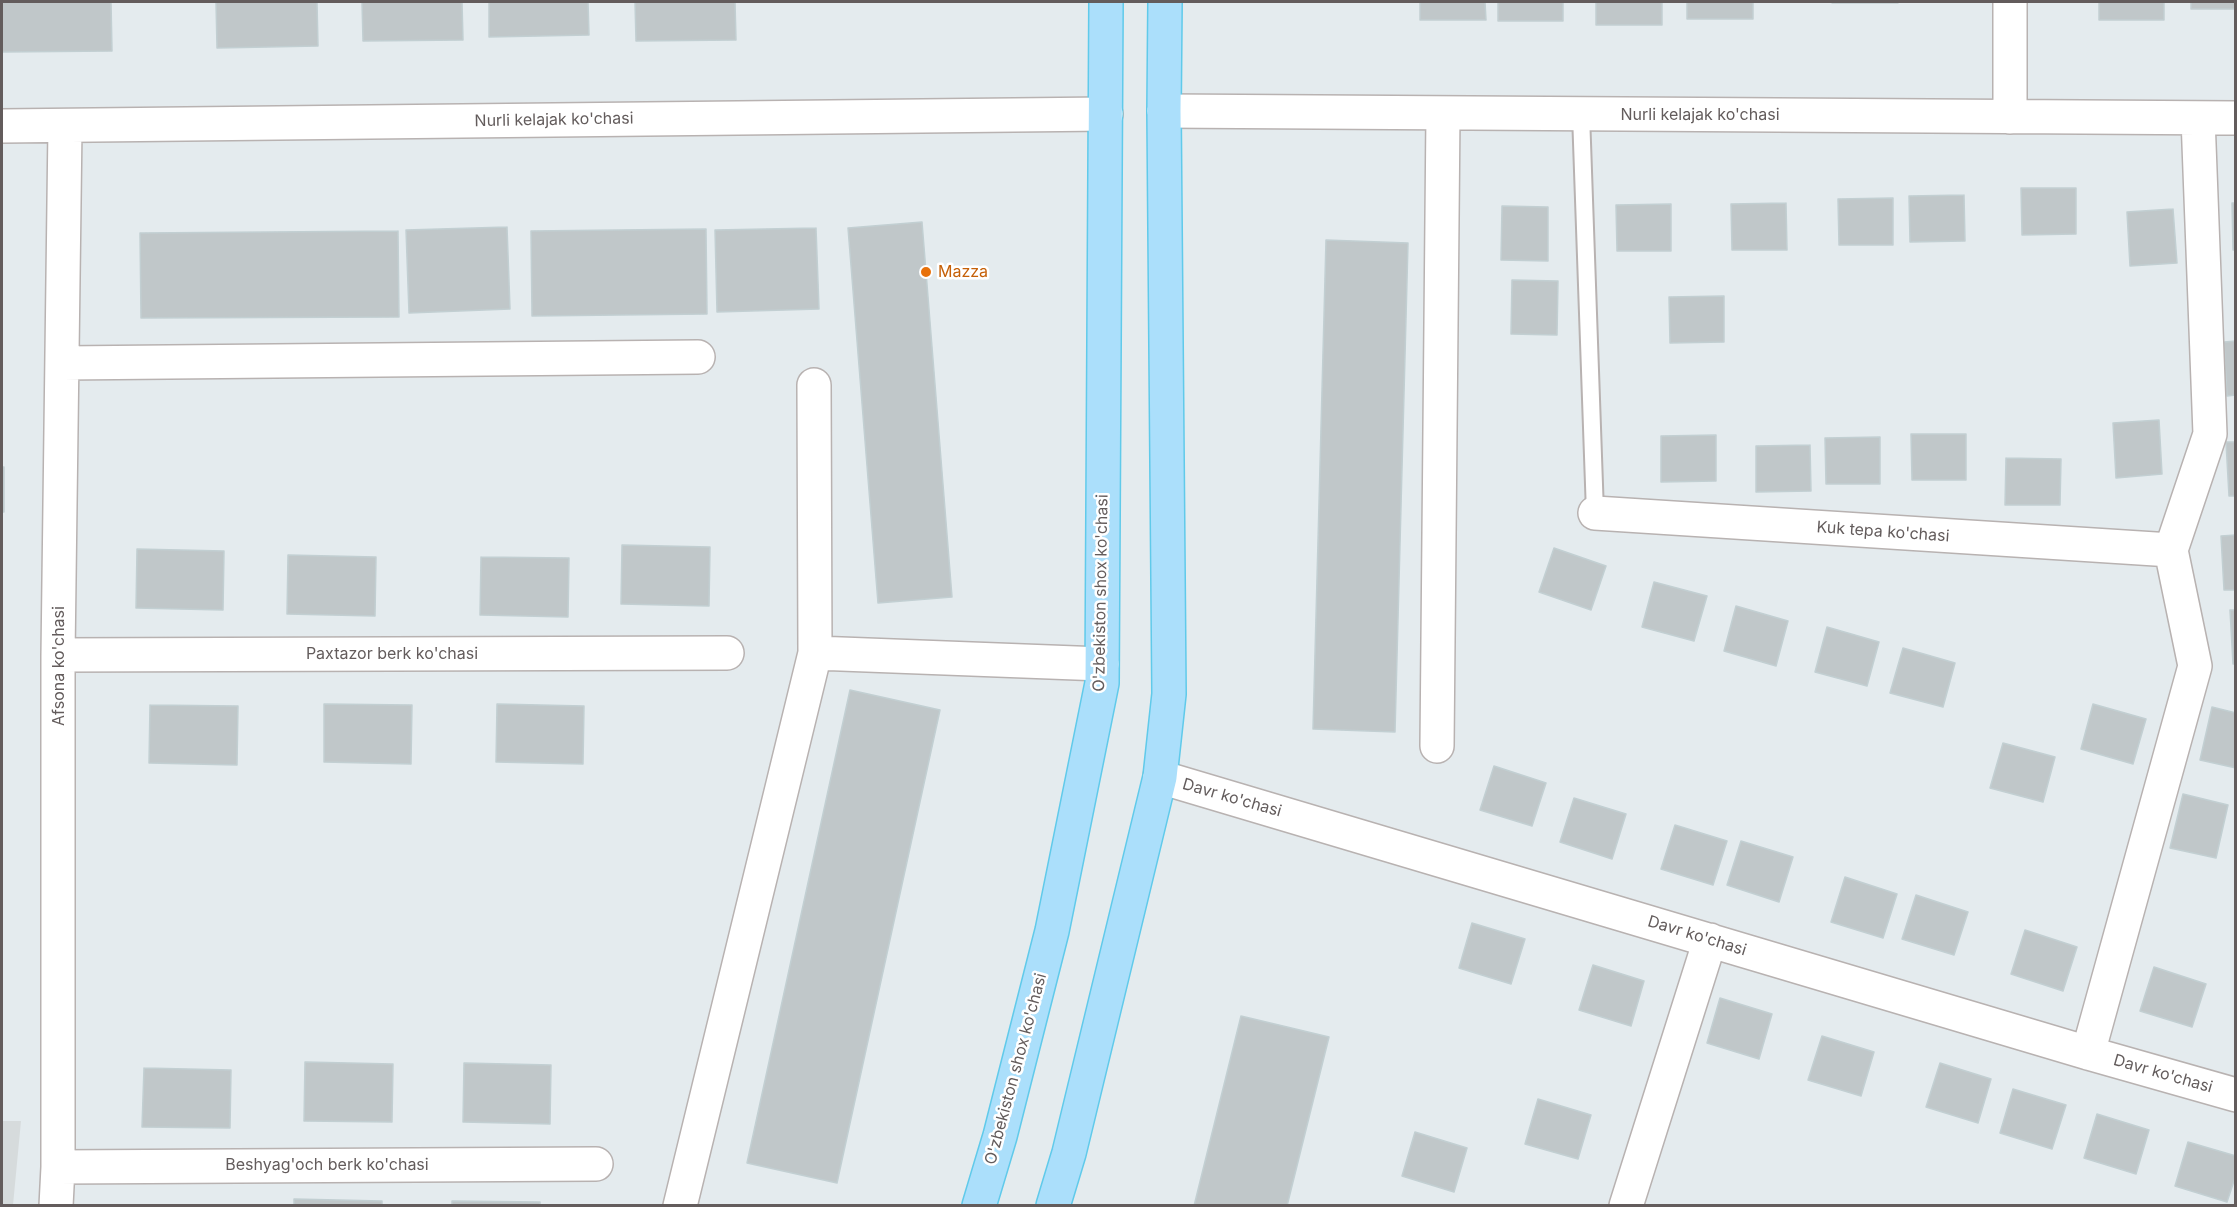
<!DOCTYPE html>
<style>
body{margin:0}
#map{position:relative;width:2237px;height:1207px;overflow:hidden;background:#e4ebee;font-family:Inter,sans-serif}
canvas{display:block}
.frame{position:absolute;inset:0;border:3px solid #635c5c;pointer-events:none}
</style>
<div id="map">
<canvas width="2237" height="1207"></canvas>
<div class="frame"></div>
</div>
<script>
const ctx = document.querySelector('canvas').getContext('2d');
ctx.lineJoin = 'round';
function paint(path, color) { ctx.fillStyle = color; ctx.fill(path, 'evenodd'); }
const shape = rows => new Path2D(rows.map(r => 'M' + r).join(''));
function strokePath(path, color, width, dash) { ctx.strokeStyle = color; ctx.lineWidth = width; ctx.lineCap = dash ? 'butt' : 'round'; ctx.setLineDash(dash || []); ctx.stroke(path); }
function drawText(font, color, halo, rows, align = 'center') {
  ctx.font = font + ' Inter,sans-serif'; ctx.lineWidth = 5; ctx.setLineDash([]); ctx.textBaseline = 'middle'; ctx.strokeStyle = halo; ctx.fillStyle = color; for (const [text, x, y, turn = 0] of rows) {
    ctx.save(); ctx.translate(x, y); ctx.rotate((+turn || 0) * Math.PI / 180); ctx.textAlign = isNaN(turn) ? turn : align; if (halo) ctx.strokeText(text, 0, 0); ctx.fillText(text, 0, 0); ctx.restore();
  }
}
paint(shape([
 [2,1121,21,1121,13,1205,2,1205]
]), '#d6dbdc');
const building = shape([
 [2,2,111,2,112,51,2,52,2,2],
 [216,2,317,2,318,46,217,48,216,2],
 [362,2,462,2,463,40,363,41,362,2],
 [489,2,588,2,589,35,489,37,489,2],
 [635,2,735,2,736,40,636,41,635,2],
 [1420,2,1485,2,1486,20,1420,20,1420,2],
 [1498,2,1563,2,1563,21,1498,21,1498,2],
 [1596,2,1662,2,1662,25,1596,25,1596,2],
 [1687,2,1753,2,1753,19,1687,19,1687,2],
 [1832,2,1898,2,1898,3,1832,3,1832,2],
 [2099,2,2164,2,2164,20,2099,20,2099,2],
 [2191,2,2236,2,2236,9,2191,9,2191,2],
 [2021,188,2076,188,2076,234,2022,235,2021,188],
 [1964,195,1965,241,1910,242,1909,196,1964,195],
 [1893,198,1893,245,1839,245,1838,199,1893,198],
 [1786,203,1787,250,1732,250,1731,204,1786,203],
 [2232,203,2236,203,2236,250,2233,250,2232,203],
 [1671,204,1671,251,1617,251,1616,205,1671,204],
 [1502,206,1548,207,1548,261,1501,260,1502,206],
 [2173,209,2177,263,2130,266,2127,212,2173,209],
 [922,222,952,597,878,603,848,228,922,222],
 [507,227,510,309,409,313,406,230,507,227],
 [816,228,819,309,717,312,715,230,816,228],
 [706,229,707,314,532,316,531,231,706,229],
 [398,231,399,317,141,318,140,233,398,231],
 [1326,240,1408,243,1395,732,1313,729,1326,240],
 [1512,280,1558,281,1557,335,1511,334,1512,280],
 [1724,296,1724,342,1670,343,1669,297,1724,296],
 [2236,341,2236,395,2227,396,2224,342,2236,341],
 [2159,420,2162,474,2116,478,2113,423,2159,420],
 [1911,434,1966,434,1966,480,1912,480,1911,434],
 [1716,435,1716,481,1661,482,1661,436,1716,435],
 [1880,437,1880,484,1826,484,1825,438,1880,437],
 [2226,442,2236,442,2236,496,2229,496,2226,442],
 [1810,445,1811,491,1756,492,1756,446,1810,445],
 [2006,458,2061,459,2060,505,2005,505,2006,458],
 [2,467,4,467,4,512,2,512,2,467],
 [2236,535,2236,590,2224,590,2221,536,2236,535],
 [622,545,710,547,709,606,621,604,622,545],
 [1554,548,1606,566,1591,610,1539,592,1554,548],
 [137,549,224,551,223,610,136,608,137,549],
 [288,555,376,557,375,616,287,614,288,555],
 [481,557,569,558,568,617,480,615,481,557],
 [1654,582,1707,596,1694,641,1642,627,1654,582],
 [1736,606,1788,621,1776,666,1724,651,1736,606],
 [2230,610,2236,610,2236,664,2233,664,2230,610],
 [1827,627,1879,642,1867,686,1815,672,1827,627],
 [1903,648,1955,663,1943,707,1890,693,1903,648],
 [850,690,940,710,837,1183,747,1163,850,690],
 [324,704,412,705,411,764,324,762,324,704],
 [497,704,584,706,583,764,496,762,497,704],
 [2093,704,2146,719,2133,764,2081,749,2093,704],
 [150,705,238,706,237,765,149,763,150,705],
 [2212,707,2236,713,2236,768,2200,760,2212,707],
 [2003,743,2055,757,2043,802,1990,788,2003,743],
 [1494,766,1546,783,1532,826,1480,810,1494,766],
 [2183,794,2228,805,2216,858,2170,848,2183,794],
 [1574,798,1626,814,1612,859,1560,842,1574,798],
 [1675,825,1727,841,1713,885,1661,869,1675,825],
 [1741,841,1793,857,1779,902,1727,885,1741,841],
 [1845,877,1897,894,1883,938,1831,922,1845,877],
 [1916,895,1968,912,1954,955,1902,939,1916,895],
 [1472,923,1525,939,1511,984,1459,968,1472,923],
 [2025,930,2077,947,2063,991,2011,974,2025,930],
 [1593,965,1644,981,1631,1026,1579,1010,1593,965],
 [2154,967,2206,984,2192,1027,2140,1011,2154,967],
 [1720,998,1772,1014,1759,1059,1707,1043,1720,998],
 [1241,1016,1329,1037,1287,1206,1194,1206,1241,1016],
 [1822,1036,1874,1052,1861,1096,1808,1080,1822,1036],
 [305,1062,393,1064,392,1122,304,1121,305,1062],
 [464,1063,551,1065,550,1124,463,1122,464,1063],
 [1940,1063,1991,1079,1978,1123,1926,1107,1940,1063],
 [144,1068,231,1070,230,1128,142,1127,144,1068],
 [2013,1089,2066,1105,2052,1149,2000,1133,2013,1089],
 [1538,1099,1591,1115,1578,1159,1525,1144,1538,1099],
 [2097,1114,2149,1130,2136,1174,2084,1158,2097,1114],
 [1415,1132,1467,1148,1454,1192,1402,1176,1415,1132],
 [2188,1142,2236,1156,2236,1175,2227,1202,2175,1186,2188,1142],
 [294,1199,382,1201,382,1206,294,1206,294,1199],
 [452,1201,540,1202,540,1206,452,1206,452,1201]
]);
paint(building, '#c0c7c9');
strokePath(building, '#c2cfd2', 1.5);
const service = shape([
 [1581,114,1595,513]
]);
const minor = shape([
 [1164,111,2236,118],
 [2010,117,2010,2],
 [2,126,1106,114],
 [63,363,698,357],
 [1595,513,2171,550],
 [815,653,1102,664],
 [58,655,727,653],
 [1437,746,1443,113],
 [1160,777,2088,1053,2236,1095],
 [2088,1053,2195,666,2171,550,2210,434,2198,118],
 [58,1167,596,1164],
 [56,1206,58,1167,58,655,65,127],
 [680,1206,815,653,814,385],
 [1626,1206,1710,940]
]);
const primary = shape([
 [979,1206,1000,1136,1052,931,1102,683,1106,2],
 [1053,1206,1069,1153,1160,777,1169,694,1164,111,1165,2]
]);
strokePath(service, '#b8b2b1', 20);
strokePath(minor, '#b8b2b1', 36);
strokePath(primary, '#60caea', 36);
strokePath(service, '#fff', 16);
strokePath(minor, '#fff', 33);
strokePath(primary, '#abdffb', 33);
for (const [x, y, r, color] of [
 [926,272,6,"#e8710a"]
]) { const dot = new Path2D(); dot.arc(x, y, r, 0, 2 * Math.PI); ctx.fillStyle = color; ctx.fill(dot); strokePath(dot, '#fff', 2); }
drawText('16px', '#635c5c', '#fff', [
 ["Nurli kelajak ko'chasi",1700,115],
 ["Nurli kelajak ko'chasi",554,120,-1],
 ["Kuk tepa ko'chasi",1883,532,4],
 ["O'zbekiston shox ko'chasi",1101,593,-89],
 ["Paxtazor berk ko'chasi",392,654],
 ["Afsona ko'chasi",59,666,-90],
 ["Davr ko'chasi",1232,798,16],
 ["Davr ko'chasi",1697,936,17],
 ["O'zbekiston shox ko'chasi",1016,1069,-75],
 ["Davr ko'chasi",2163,1074,16],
 ["Beshyag'och berk ko'chasi",327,1165]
]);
drawText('16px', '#c56008', '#fff', [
 ["Mazza",938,272]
], 'left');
</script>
